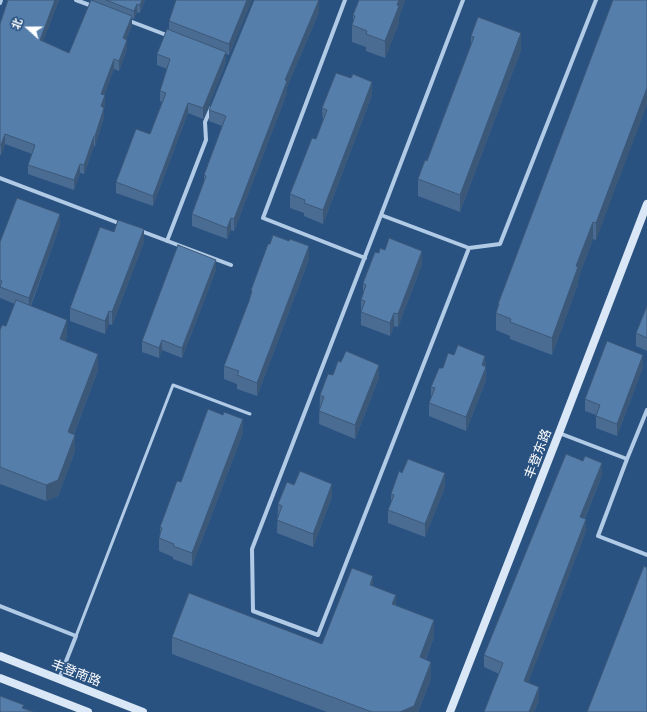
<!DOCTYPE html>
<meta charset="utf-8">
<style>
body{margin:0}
#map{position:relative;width:647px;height:712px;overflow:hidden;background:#295281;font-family:"Asap Condensed","Noto Sans SC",sans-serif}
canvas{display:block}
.north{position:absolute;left:8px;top:8px;width:40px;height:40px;-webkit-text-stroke:3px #295281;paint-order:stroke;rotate:291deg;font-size:11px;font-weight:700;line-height:16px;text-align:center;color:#fff}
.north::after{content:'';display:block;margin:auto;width:14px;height:18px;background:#fff;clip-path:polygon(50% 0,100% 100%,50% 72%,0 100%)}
</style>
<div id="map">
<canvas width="647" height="712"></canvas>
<div class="north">北</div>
</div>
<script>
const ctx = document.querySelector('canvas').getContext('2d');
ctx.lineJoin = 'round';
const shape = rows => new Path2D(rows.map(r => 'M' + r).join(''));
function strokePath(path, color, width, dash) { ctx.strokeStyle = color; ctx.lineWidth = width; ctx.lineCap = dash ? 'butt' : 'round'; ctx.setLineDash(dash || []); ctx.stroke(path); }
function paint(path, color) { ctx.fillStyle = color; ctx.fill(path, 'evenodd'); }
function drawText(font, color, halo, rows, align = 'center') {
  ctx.font = font + ' "Asap Condensed","Noto Sans SC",sans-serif'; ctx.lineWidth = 3; ctx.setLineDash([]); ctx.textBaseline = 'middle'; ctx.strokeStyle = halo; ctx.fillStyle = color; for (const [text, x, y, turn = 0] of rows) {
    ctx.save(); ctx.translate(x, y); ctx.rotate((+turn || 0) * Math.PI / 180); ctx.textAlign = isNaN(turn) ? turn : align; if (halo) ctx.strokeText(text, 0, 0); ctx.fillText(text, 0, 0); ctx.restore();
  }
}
strokePath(shape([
 [76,636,173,385,250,414]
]), '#b1cae5', 3);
strokePath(shape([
 [76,0,95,7],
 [345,0,263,218,365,258],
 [0,3,1,0],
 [127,20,169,36],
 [0,178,121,224],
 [381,215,469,248,318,635,253,611,252,549,381,215,463,0],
 [141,231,231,265],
 [167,241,206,140,205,122,211,108],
 [469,248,500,244,596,0],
 [647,410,627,459,598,536,647,555],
 [559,433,627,459],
 [0,606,76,636,59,679]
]), '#b1cae5', 4);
strokePath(shape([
 [0,656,143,712],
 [0,678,88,712],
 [450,712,559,433,647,204]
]), '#dae7f6', 8);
paint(shape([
 [7,0,59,0,43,41,69,53,94,0,145,0,140,13,137,12,134,19,132,18,132,25,126,40,127,49,119,71,114,69,104,95,105,105,104,108,104,117,95,146,94,146,84,174,80,173,74,190,28,174,28,165,32,154,5,144,1,155,0,154,0,24,7,2],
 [194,0,252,0,229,55,226,54,226,62,203,119,188,113,153,206,116,193,116,182,150,134,162,102,160,101,160,91,167,69,157,65,157,54,169,29,169,21],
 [359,0,405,0,399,17,399,23,385,58,366,51,366,47,352,42,352,25,353,22,353,15],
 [613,0,596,240,593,239,578,279,578,284,552,355,510,339,510,336,496,330,496,313,498,309,498,304],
 [319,12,287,87,287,93,234,231,231,230,227,239,192,226,192,214,204,183,204,175,222,126,209,121,209,110],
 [471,36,521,50,460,212,418,196,418,179,427,161,471,44],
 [372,95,323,224,304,216,304,213,290,208,290,194,316,139,323,121,322,108],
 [60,225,31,306,67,336,65,341,98,370,74,434,75,451,58,496,46,501,0,484,0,330,6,326,15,304,0,298,0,242],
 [114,232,144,242,112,325,109,324,105,334,70,321,70,308],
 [379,253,422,264,398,327,394,326,390,336,361,325,361,300,363,294,363,283],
 [309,259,257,396,237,389,237,384,224,379,224,366,249,301,251,295,251,290],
 [216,270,182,358,162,350,159,358,142,352,142,341],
 [647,306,647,351,636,346,636,333],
 [454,355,485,356,486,380,466,431,429,416,429,403,431,397,431,387,443,368],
 [643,367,617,436,596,428,596,415,585,411,585,399],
 [333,375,379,378,355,439,319,424,320,395],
 [243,433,192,566,173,559,173,557,159,551,159,538,160,535,160,527,181,482],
 [602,475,585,518,586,531,528,683,539,700,534,712,484,712,499,674,484,667,484,655],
 [294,485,332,497,313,547,277,533,278,504],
 [445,487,425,537,388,523,388,510,391,504,391,494],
 [373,586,434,637,426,659,431,679,418,712,327,712,172,654,172,637,322,644]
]), '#4a6c93');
paint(shape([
 [55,0,59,0,40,49,40,40],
 [142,0,145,0,140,13,140,5],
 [247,0,252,0,229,55,229,44],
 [319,0,319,12,287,87,287,93,234,231,234,219,285,80],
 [399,0,405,0,399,17,399,23,385,58,385,41],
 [137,4,137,12,134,19,134,11],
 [132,16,132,25,123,48,123,38],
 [521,33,521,50,460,212,460,195],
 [127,40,127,49,119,71,119,61],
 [226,52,226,62,203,119,203,108],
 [114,59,114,69,101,104,101,94],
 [372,82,372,95,323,224,323,210],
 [647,88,647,105,596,240,596,223],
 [105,95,105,105,101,116,101,106],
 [188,103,188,113,153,206,153,196],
 [104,108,104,117,95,146,95,136],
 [5,134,5,144,1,155,1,145],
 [94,136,94,146,84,174,84,165],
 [80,164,80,173,74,190,74,180],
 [60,214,60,225,29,309,29,298],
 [231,218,231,230,227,239,227,228],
 [593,222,593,239,578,279,578,284,552,355,552,338,576,266],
 [144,229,144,242,112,325,112,312],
 [309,246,309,259,257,396,257,383],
 [422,251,422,264,398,327,398,314],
 [216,260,216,270,182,358,182,348],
 [109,311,109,324,105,334,105,321],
 [394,313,394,326,390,336,390,323],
 [67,320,67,336,60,355,60,339],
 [162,340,162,350,159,358,159,348],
 [98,354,98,370,68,449,68,432],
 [643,355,643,367,617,436,617,424],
 [485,356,486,380,466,431,466,417,482,365],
 [379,365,379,378,355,439,355,425],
 [243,419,243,433,192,566,192,553],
 [75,435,75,451,58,496,46,501,46,485],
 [602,463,602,475,580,529,580,517],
 [445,473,445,487,425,537,425,524],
 [332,484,332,497,313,547,313,534],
 [586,519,586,531,524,694,524,681],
 [373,576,373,593,370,585],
 [396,595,396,612,392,604],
 [434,620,434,637,420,674,420,657],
 [431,662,431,679,418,712,400,712],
 [539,687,539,700,534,712,529,712]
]), '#3c5878');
const building = shape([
 [8,0,55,0,40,40,69,53,91,0,132,16,123,38,127,40,119,61,114,59,101,94,105,95,101,106,104,108,95,136,94,136,84,165,80,164,74,180,28,165,35,145,5,134,1,145,0,145,0,24,8,0],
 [106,0,142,0,140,5,137,4,134,11,106,0],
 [176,0,247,0,229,44,169,21,176,0],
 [254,0,319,0,285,80,287,81,234,219,231,218,227,228,192,214,206,176,204,175,226,116,209,110,254,0],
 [359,0,399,0,397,5,399,6,385,41,366,34,367,31,352,25,355,16,353,15,359,0],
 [613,0,647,0,647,88,596,223,593,222,576,266,578,267,552,338,510,322,511,319,496,313,499,304,498,304,613,0],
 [478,17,521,33,460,195,418,179,425,160,427,161,474,37,471,36,478,17],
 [167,29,226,52,203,108,188,103,153,196,116,182,136,129,150,134,166,93,160,91,170,59,157,54,167,29],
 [336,73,351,78,353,74,372,82,323,210,304,203,305,200,290,194,312,138,316,139,327,110,322,108,336,73],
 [17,198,60,214,29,298,0,287,2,281,0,280,0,242,17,198],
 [118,220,144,229,112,312,109,311,105,321,70,308,100,227,114,232,118,220],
 [273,235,289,241,290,239,309,246,257,383,237,375,239,371,224,366,249,301,252,291,251,290,268,244,270,244,273,235],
 [389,238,422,251,398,314,394,313,390,323,361,312,365,301,361,300,366,285,363,283,375,252,379,253,380,248,385,250,389,238],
 [178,245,216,260,182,348,162,340,159,348,142,341,178,245],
 [16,300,67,320,60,339,98,354,68,432,75,435,58,480,46,485,0,467,0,330,2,325,6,326,16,300],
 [647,306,647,338,636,333,647,306],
 [607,341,643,355,617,424,596,416,600,405,585,399,607,341],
 [458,345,485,356,482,365,486,367,466,417,429,403,435,388,431,387,439,368,443,368,448,353,454,355,458,345],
 [346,351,379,365,355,425,319,411,324,397,320,395,328,374,333,375,338,361,341,362,346,351],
 [208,409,223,415,224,412,243,419,192,553,173,546,174,544,159,538,162,528,160,527,177,481,181,482,208,409],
 [566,454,583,461,585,456,602,463,580,517,586,519,524,681,539,687,529,712,484,712,503,663,484,655,566,454],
 [408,459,445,473,425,524,388,510,394,495,391,494,399,471,402,473,408,459],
 [300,471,332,484,313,534,277,520,282,506,278,504,287,482,294,485,300,471],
 [644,566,647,568,647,712,587,712,644,566],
 [352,568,373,576,370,585,396,595,392,604,434,620,420,657,431,662,414,706,400,712,372,712,172,637,189,593,322,644,352,568],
 [0,696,24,705,22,708,34,712,0,712,0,696]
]);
paint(building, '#567eab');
strokePath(building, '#3c5878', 1);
drawText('13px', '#fff', '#295281', [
 ["丰登东路",538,454,-69],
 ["丰登南路",76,673,21]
]);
</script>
